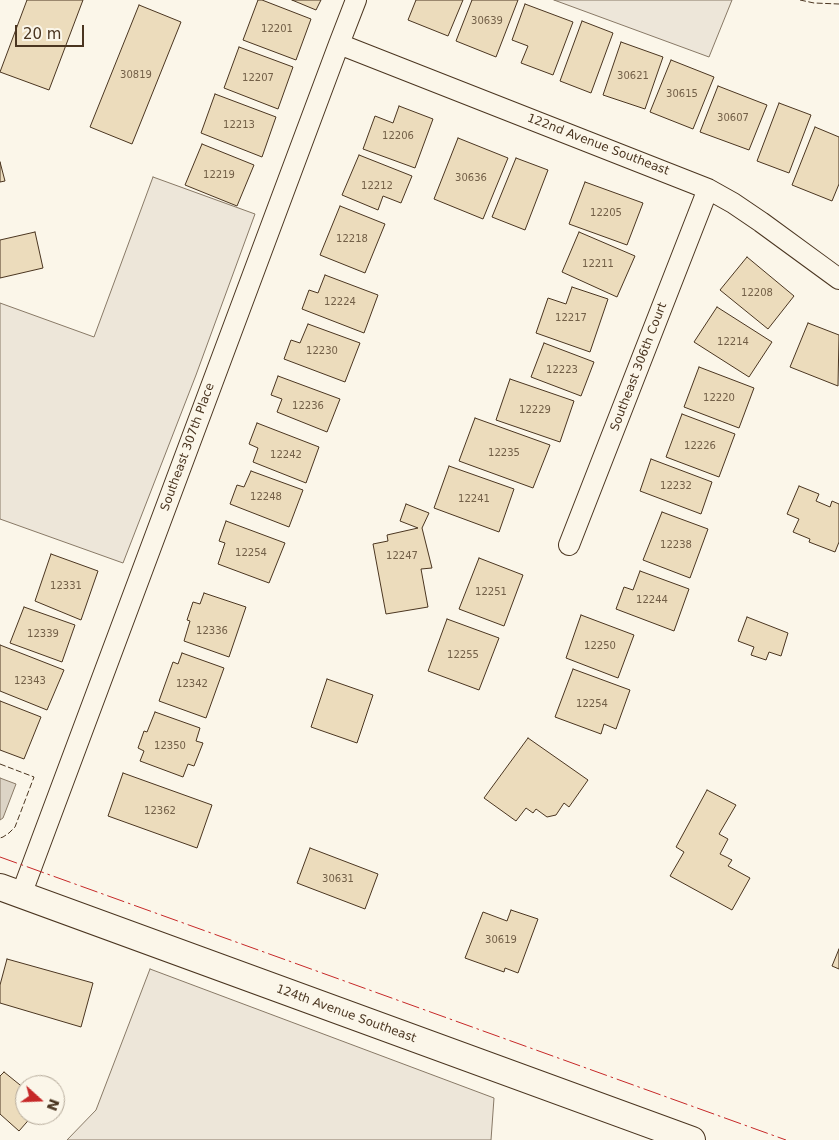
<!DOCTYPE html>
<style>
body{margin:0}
#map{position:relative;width:839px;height:1140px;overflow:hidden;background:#fbf6e9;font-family:"DejaVu Sans",sans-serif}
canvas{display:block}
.north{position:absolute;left:15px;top:1075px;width:50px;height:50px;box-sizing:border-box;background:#fbf6e9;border:1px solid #b4a999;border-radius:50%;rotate:110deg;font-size:14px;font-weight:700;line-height:20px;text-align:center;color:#4a3520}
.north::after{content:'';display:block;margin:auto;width:18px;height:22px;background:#c62828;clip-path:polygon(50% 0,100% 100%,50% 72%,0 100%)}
.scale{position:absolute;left:15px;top:25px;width:69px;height:22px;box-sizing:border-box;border:2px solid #4a3520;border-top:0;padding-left:6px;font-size:15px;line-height:18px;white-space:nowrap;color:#4a3520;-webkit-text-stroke:4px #fbf6e9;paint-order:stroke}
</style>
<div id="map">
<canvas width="839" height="1140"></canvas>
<div class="north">N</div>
<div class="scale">20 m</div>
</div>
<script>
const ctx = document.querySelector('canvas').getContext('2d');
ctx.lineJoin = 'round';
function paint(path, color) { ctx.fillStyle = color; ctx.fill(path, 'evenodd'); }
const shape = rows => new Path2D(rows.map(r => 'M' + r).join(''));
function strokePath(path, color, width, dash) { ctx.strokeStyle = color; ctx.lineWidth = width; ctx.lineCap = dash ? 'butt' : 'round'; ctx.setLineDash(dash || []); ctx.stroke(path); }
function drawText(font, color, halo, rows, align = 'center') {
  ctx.font = font + ' "DejaVu Sans",sans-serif'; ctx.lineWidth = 4; ctx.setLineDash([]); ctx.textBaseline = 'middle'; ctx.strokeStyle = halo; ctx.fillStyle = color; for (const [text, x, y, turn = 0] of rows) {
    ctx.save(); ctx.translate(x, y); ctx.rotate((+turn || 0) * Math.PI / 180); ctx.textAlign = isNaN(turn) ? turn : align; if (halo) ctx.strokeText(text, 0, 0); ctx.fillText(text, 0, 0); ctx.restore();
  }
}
const green = shape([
 [554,0,732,0,709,57,554,0],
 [153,177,255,214,196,375,123,563,0,519,0,303,94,337,153,177],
 [150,969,494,1098,491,1140,67,1140,96,1110,150,969]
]);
paint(green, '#ede6d9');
strokePath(green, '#887966', 1);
const water = shape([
 [0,778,16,784,3,818,0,820,0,778]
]);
paint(water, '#dcd4c6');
strokePath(water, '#887966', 1);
const building = shape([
 [27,0,83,0,49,90,0,72,27,0],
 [258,0,262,0,311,19,296,60,243,40,258,0],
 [292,0,321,0,316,10,292,0],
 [416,0,463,0,448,36,408,20,416,0],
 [472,0,518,0,496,57,456,41,472,0],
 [525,4,573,22,553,75,521,63,528,46,512,40,525,4],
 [139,5,181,22,132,144,90,127,139,5],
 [582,21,613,33,591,93,560,81,582,21],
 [621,42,663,57,645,109,603,95,621,42],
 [239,47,293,67,278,109,224,88,239,47],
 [671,60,714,77,693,129,650,112,671,60],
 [718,86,767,105,749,150,700,132,718,86],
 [215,94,276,117,262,157,201,133,215,94],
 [779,103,811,115,789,173,757,161,779,103],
 [399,106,433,119,415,168,363,149,375,116,393,123,399,106],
 [815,127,839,137,839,184,832,201,792,185,815,127],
 [458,138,508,158,483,219,434,199,458,138],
 [202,144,254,165,237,206,185,185,202,144],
 [359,155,412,176,401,203,383,196,378,210,342,195,359,155],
 [516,158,548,170,525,230,492,217,516,158],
 [0,162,5,181,0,182,0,162],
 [585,182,643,203,627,245,569,224,585,182],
 [340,206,385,224,365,273,320,255,340,206],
 [35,232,43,268,0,278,0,240,35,232],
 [579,232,635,256,617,297,562,272,579,232],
 [747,257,794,296,768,329,720,290,747,257],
 [325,275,378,295,364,333,302,309,309,290,318,293,325,275],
 [572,287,608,299,590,352,536,333,548,298,566,304,572,287],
 [717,307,772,342,749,377,694,342,717,307],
 [808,323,839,335,838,386,790,367,808,323],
 [308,324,360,343,345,382,284,359,291,340,300,343,308,324],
 [544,343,594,362,581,396,531,377,544,343],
 [699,367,754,388,739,428,684,407,699,367],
 [278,376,340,399,327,432,277,412,282,399,271,395,278,376],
 [510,379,574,401,560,442,496,420,510,379],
 [682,414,735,434,719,477,666,457,682,414],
 [475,418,550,445,533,488,459,461,475,418],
 [257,423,319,447,306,483,253,462,258,448,249,444,257,423],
 [651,459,712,482,701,514,640,491,651,459],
 [449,466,514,489,499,532,434,508,449,466],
 [251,471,303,490,289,527,230,504,237,485,244,487,251,471],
 [799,486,819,494,816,501,830,507,832,501,839,504,839,542,835,552,809,542,810,539,793,532,799,519,787,514,799,486],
 [406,504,429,513,422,528,432,568,421,569,428,607,386,614,373,544,388,541,387,535,418,528,400,521,406,504],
 [662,512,708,529,690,578,643,560,662,512],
 [226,521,285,543,269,583,218,564,225,543,219,541,226,521],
 [51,554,98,571,81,620,35,601,51,554],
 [479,558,523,575,504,626,459,609,479,558],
 [640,571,689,589,674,631,616,609,624,587,633,590,640,571],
 [204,593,246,607,229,657,184,641,190,621,187,620,193,602,200,604,204,593],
 [24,607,75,625,62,662,10,643,24,607],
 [581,615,634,635,618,678,566,658,581,615],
 [747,617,788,633,781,656,769,652,766,660,751,655,754,647,738,641,747,617],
 [447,619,499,638,479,690,428,671,447,619],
 [0,645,64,670,47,710,0,691,0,645],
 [182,653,224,668,206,718,159,701,173,662,178,664,182,653],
 [573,669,630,690,616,729,604,724,601,734,555,717,573,669],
 [327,679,373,695,357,743,311,727,327,679],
 [0,701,41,717,24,759,0,750,0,701],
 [155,712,200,728,196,741,203,743,194,766,188,764,183,777,140,761,144,751,138,748,144,731,147,732,155,712],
 [528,738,588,780,569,807,564,803,556,815,547,817,536,809,533,813,526,808,516,821,484,798,528,738],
 [123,773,212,805,197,848,108,816,123,773],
 [707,790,736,805,719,834,728,839,720,854,732,860,728,866,750,878,732,910,670,876,684,852,676,847,707,790],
 [310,848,378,874,365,909,297,883,310,848],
 [511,910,538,919,518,973,505,968,504,972,465,958,483,912,507,921,511,910],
 [839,949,839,969,832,966,839,949],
 [7,959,93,983,81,1027,0,1003,0,985,7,959],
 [4,1072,25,1089,25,1115,33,1115,19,1131,0,1114,0,1076,4,1072]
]);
paint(building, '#ecdcbc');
strokePath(building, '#4a3520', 1);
const minor = shape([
 [339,44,708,189,733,203,761,222,839,279],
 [569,545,708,189],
 [21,895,339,44,356,0]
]);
const tertiary = shape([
 [0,887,692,1140]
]);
strokePath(minor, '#4a3520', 22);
strokePath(tertiary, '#4a3520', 28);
strokePath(minor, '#fbf6e9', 20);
strokePath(tertiary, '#fbf6e9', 26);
strokePath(shape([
 [800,0,814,3,839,4],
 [0,764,34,777,15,827,9,833,3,837,0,838]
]), '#4a3520', 1, [6, 2.5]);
strokePath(shape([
 [0,857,786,1140]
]), '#c62828', 1, [18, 4, 2.5, 4]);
drawText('10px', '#725f47', null, [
 ["30639",487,21],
 ["12201",277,29],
 ["30819",136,75],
 ["30621",633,76],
 ["12207",258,78],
 ["30615",682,94],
 ["30607",733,118],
 ["12213",239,125],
 ["12206",398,136],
 ["12219",219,175],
 ["30636",471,178],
 ["12212",377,186],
 ["12205",606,213],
 ["12218",352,239],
 ["12211",598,264],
 ["12208",757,293],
 ["12224",340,302],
 ["12217",571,318],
 ["12214",733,342],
 ["12230",322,351],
 ["12223",562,370],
 ["12220",719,398],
 ["12236",308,406],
 ["12229",535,410],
 ["12226",700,446],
 ["12235",504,453],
 ["12242",286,455],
 ["12232",676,486],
 ["12248",266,497],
 ["12241",474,499],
 ["12238",676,545],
 ["12254",251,553],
 ["12247",402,556],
 ["12331",66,586],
 ["12251",491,592],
 ["12244",652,600],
 ["12336",212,631],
 ["12339",43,634],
 ["12250",600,646],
 ["12255",463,655],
 ["12343",30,681],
 ["12342",192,684],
 ["12254",592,704],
 ["12350",170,746],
 ["12362",160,811],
 ["30631",338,879],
 ["30619",501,940]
]);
drawText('12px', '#4a3520', '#fbf6e9', [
 ["122nd Avenue Southeast",598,145,21],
 ["Southeast 306th Court",639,367,-69],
 ["Southeast 307th Place",188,447,-70],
 ["124th Avenue Southeast",346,1014,20]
]);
</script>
